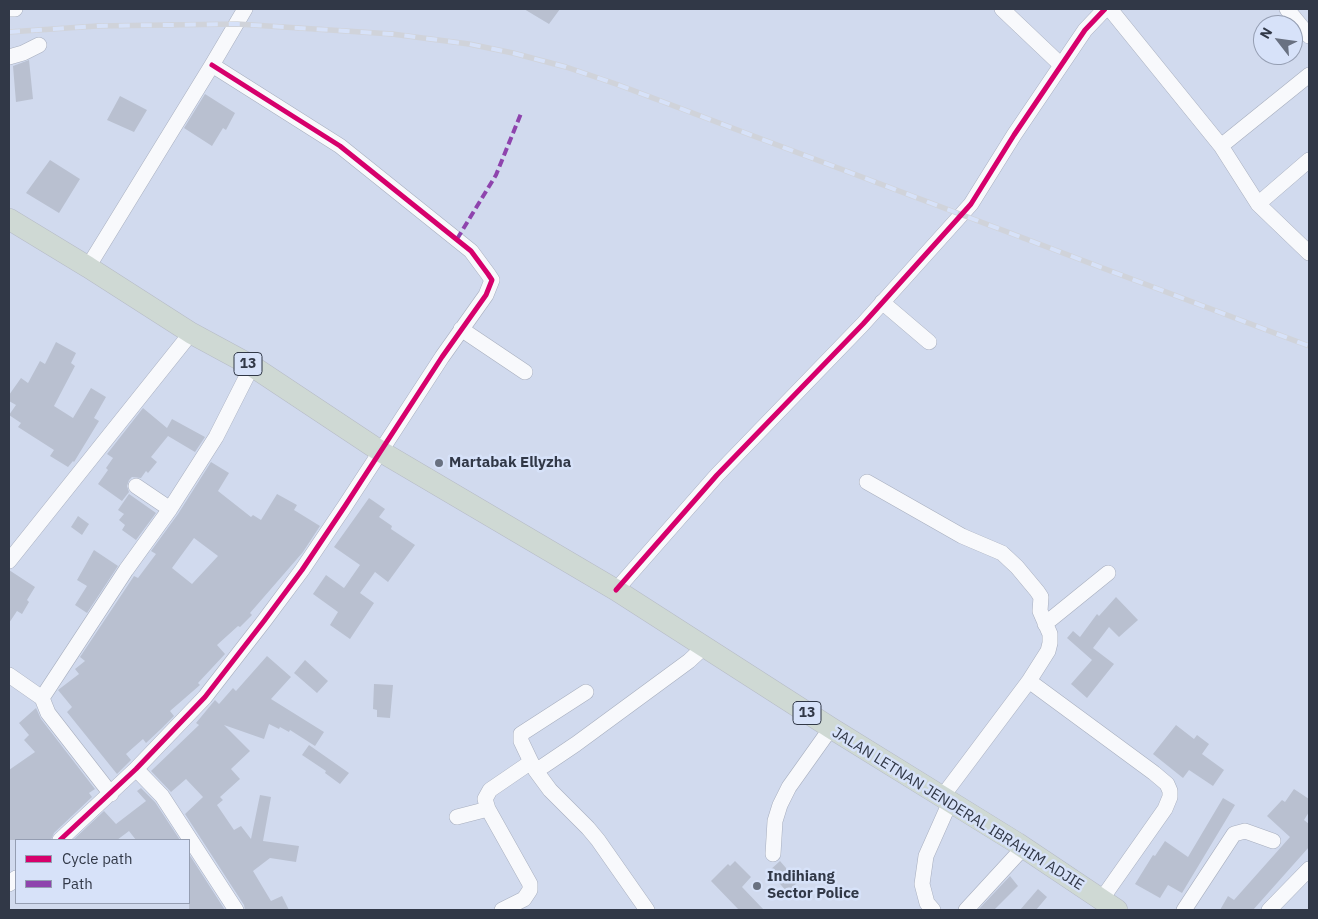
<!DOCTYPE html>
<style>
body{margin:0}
#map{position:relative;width:1318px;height:919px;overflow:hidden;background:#d1daee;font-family:"IBM Plex Sans",sans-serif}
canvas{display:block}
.frame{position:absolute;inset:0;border:10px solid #313847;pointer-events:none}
.legend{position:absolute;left:15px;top:839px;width:175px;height:65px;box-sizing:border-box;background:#d7e2f9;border:1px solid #959eb2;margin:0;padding:6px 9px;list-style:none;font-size:15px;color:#313847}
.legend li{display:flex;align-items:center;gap:10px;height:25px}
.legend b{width:25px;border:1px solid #959eb2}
.north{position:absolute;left:1253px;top:15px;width:50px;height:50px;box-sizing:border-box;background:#d7e2f9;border:1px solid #959eb2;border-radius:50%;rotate:300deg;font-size:14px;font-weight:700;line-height:20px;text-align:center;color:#313847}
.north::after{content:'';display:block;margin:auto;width:18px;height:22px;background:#697181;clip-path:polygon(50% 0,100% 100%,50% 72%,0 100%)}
</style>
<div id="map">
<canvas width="1318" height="919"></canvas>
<div class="frame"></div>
<ul class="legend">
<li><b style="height:6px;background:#d6006c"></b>Cycle path</li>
<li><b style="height:6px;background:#8e44ad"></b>Path</li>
</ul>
<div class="north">N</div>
</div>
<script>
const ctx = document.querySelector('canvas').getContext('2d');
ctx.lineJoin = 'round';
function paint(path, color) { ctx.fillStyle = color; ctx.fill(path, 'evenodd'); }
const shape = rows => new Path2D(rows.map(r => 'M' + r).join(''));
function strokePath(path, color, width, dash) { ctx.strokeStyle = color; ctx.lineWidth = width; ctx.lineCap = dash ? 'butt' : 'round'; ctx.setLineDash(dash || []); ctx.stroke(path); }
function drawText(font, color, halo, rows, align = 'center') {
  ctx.font = font + ' "IBM Plex Sans",sans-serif'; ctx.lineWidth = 5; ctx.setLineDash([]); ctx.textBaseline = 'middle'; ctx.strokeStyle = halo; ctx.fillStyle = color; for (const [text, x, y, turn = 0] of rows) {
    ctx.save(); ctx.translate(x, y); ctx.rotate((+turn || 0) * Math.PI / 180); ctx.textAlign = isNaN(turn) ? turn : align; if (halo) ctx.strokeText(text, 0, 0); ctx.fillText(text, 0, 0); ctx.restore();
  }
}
paint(shape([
 [524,9,560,9,549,24],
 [29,60,33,99,16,102,13,66],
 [205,94,235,113,226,130,223,128,212,146,184,128],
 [120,96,147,110,134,132,107,120],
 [50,160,80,179,59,213,26,193],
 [56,342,76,353,71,363,75,366,54,406,73,418,91,388,106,397,94,418,99,421,74,462,73,461,68,467,50,456,54,450,18,427,21,423,9,415,16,405,9,401,9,395,21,378,28,383,40,361,45,364],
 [143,408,167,428,172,419,205,437,195,452,168,436,151,457,157,462,148,473,146,471,141,478,132,477,129,480,127,486,129,492,122,501,98,484,108,470,106,468,113,458,107,454],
 [211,462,229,473,218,491,251,517,253,515,261,520,277,494,297,505,294,510,320,526,303,552,250,613,252,615,240,627,238,626,217,645,225,654,198,683,200,685,170,711,174,716,161,729,146,743,143,739,126,754,131,760,117,774,67,712,72,707,58,690,79,674,75,669,85,661,80,657,134,576,138,578,156,554,151,551,178,514],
 [194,538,218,556,192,584,172,568],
 [129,494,156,513,136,540,122,530,125,525,119,520,124,514,118,510],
 [369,498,385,509,379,517,392,526,391,529,415,545,388,582,375,572,360,593,374,603,350,639,330,625,338,612,313,594,326,575,344,588,360,565,334,547],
 [78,516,89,524,82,535,71,527],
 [94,550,118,566,87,613,75,605,87,586,77,580],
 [9,570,35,587,27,600,29,602,22,614,17,611,9,623],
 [1116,597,1138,620,1119,637,1109,627,1093,648,1114,664,1087,698,1071,684,1092,660,1067,638,1073,631,1080,637,1097,614,1099,616],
 [267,656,291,677,271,699,324,732,315,746,290,730,289,732,280,727,279,729,269,724,264,739,224,725,250,751,231,769,240,779,220,797,223,800,217,805,234,830,241,826,251,839,260,795,271,797,263,841,299,846,296,862,270,858,253,871,271,901,282,896,289,910,245,910,244,905,185,814,203,797,186,779,171,792,151,771,199,725,196,723,215,700,219,704,233,688,236,691],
 [305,660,328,681,317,693,294,673],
 [374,684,393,685,390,718,377,717,377,710,373,709],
 [36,708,41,719,95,789,89,793,92,797,54,833,51,840,9,840,9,770,35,752,24,740,29,735,19,723],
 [1176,725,1194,739,1197,735,1209,744,1202,754,1224,770,1213,786,1189,770,1183,778,1153,754],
 [309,745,349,773,340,784,325,773,326,771,302,755],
 [141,788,155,802,180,840,136,840,129,831,117,840,73,840,104,811,116,824,146,801,137,791],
 [1294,789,1309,799,1309,812,1304,820,1309,824,1309,847,1253,910,1220,910,1228,896,1234,900,1290,837,1267,816,1282,800,1285,802],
 [1223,798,1235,805,1182,893,1168,885,1160,898,1135,884,1153,855,1155,856,1165,841,1188,857],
 [189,854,225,910,189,910],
 [735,861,751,877,742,887,764,910,739,910,711,881,728,864,730,866],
 [780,861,798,882,787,892,769,871],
 [1010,876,1018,886,994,910,978,910],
 [1038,889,1047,897,1036,910,1020,910]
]), '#b9c0d0');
const minor = shape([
 [9,9,15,9],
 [1002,9,1061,65],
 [1110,9,1221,146,1258,204,1309,253],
 [1287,9,1309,36],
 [9,57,23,53,39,45],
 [1221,146,1309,75],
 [1258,204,1309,160],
 [88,267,212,65,245,9],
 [882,302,929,342],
 [461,329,525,372],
 [867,482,962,536,1002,553,1017,567,1037,591,1041,597,1040,611,1050,634,1050,643,1048,651,1029,681],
 [136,486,170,509],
 [9,561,191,333],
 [616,590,717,475,863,324,971,204,1014,135,1085,30,1105,9],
 [1045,624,1108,573],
 [9,675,42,698,48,713,111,794],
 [42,698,126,570,170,509,216,437,252,366],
 [531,762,521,741,521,734,586,692],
 [136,769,162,796,236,910],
 [942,797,1029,681,1154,773,1167,784,1170,791,1170,797,1165,809,1101,900],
 [457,817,488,809],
 [60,840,136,769,205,697,264,621,302,570,345,506,442,357,486,295,492,280,488,274,471,251,340,146,212,65],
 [773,854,775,821,780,805,789,787,831,728],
 [9,884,16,878],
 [502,910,524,899,530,890,530,884,488,809,485,799,490,790,531,762,536,771],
 [647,910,598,840,588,828,550,790,536,771,576,744,689,661,704,647],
 [933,910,927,903,922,884,926,856,950,802],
 [966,910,1023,848],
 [1184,910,1234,834,1245,831,1273,841],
 [1269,910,1309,869]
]);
const highway = shape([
 [9,219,88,267,191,333,252,366,380,451,616,590,831,728,1017,843,1117,910]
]);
strokePath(minor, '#a7aebe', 16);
strokePath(highway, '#b6bbc6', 22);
strokePath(minor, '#f8f9fc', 15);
strokePath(highway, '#cfd9d4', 21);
const rail = shape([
 [9,32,97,26,237,24,392,34,469,44,513,53,566,67,616,84,1309,346]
]);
strokePath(rail, '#d0d3da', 5.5);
strokePath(rail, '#d7e2f9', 4, [11]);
strokePath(shape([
 [457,239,496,175,522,111]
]), '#8e44ad', 4, [8, 4]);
strokePath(shape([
 [616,590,717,475,863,324,971,204,1014,135,1085,30,1105,9],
 [60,840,136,769,205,697,264,621,302,570,345,506,442,357,486,295,492,280,488,274,471,251,340,146,212,65]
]), '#d6006c', 5);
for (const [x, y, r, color] of [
 [439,463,5,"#697181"],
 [757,886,5,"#697181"]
]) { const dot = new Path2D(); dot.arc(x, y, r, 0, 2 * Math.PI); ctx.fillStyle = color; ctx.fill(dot); strokePath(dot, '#d7e2f9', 2); }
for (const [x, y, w] of [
 [248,364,28],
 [807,713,28]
]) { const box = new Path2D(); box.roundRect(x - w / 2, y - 11.5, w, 23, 4); ctx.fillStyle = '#d7e2f9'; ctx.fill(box); strokePath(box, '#313847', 1); }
drawText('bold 14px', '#313847', null, [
 ["13",248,364],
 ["13",807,713]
]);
drawText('bold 15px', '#313847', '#d7e2f9', [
 ["Martabak Ellyzha",449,463],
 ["Indihiang",767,877],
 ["Sector Police",767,894]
], 'left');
drawText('15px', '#313847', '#d7e2f9', [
 ["JALAN LETNAN JENDERAL IBRAHIM ADJIE",958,809,32]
]);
</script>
